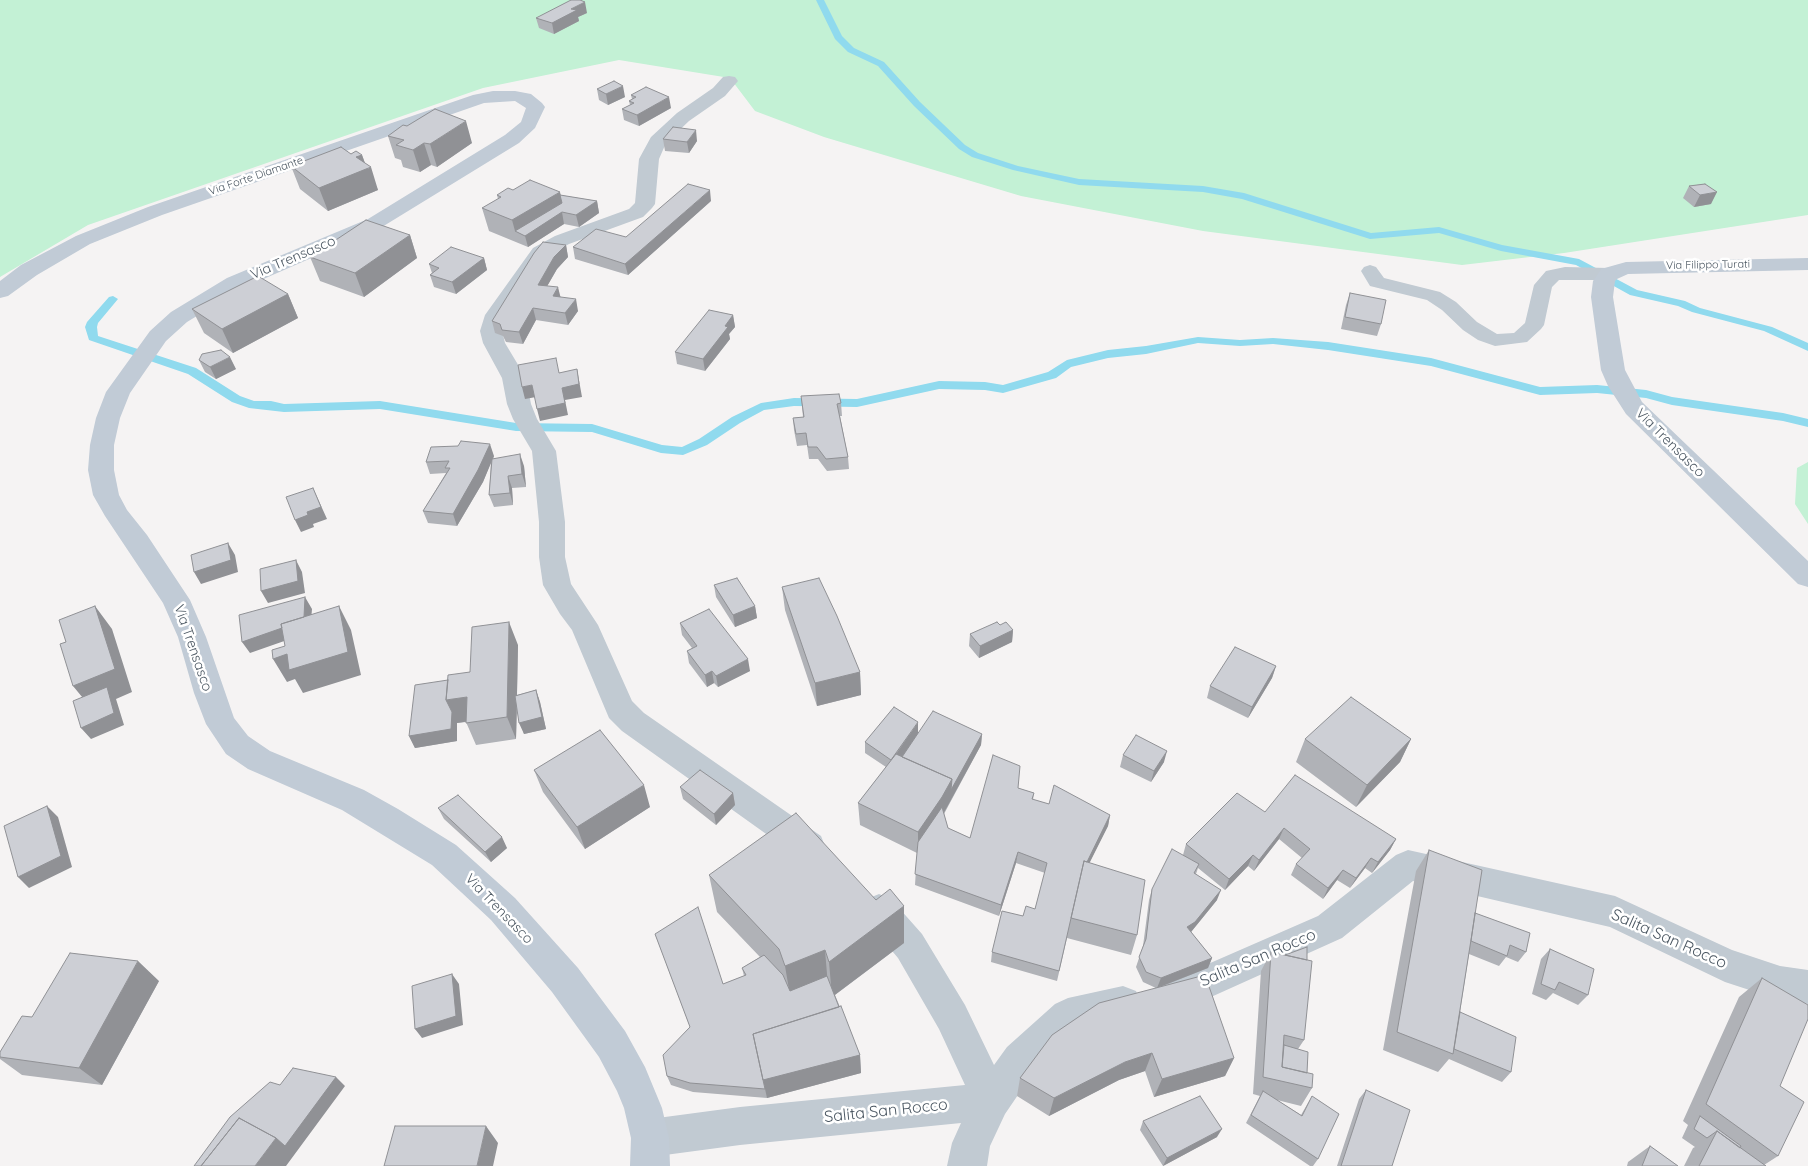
<!DOCTYPE html>
<style>
body{margin:0}
canvas{display:block;background:#f5f3f3}
</style>
<canvas width="1808" height="1166"></canvas>
<script>
const ctx = document.querySelector('canvas').getContext('2d');
ctx.lineJoin = 'round';
function paint(path, color) { ctx.fillStyle = color; ctx.fill(path, 'evenodd'); }
const shape = rows => new Path2D(rows.map(r => 'M' + r).join(''));
function strokePath(path, color, width, dash) { ctx.strokeStyle = color; ctx.lineWidth = width; ctx.lineCap = dash ? 'butt' : 'round'; ctx.setLineDash(dash || []); ctx.stroke(path); }
function drawText(font, color, halo, rows, align = 'center') {
  ctx.font = font + ' Quicksand,sans-serif'; ctx.lineWidth = 5; ctx.setLineDash([]); ctx.textBaseline = 'middle'; ctx.strokeStyle = halo; ctx.fillStyle = color; for (const [text, x, y, turn = 0] of rows) {
    ctx.save(); ctx.translate(x, y); ctx.rotate((+turn || 0) * Math.PI / 180); ctx.textAlign = isNaN(turn) ? turn : align; if (halo) ctx.strokeText(text, 0, 0); ctx.fillText(text, 0, 0); ctx.restore();
  }
}
paint(shape([
 [0,0,1808,0,1808,215,1564,253,1462,265,1203,231,1021,196,824,137,755,111,730,78,619,60,483,88,88,225,0,277],
 [1808,462,1808,524,1795,504,1797,468]
]), '#c3f1d5');
paint(shape([
 [816,0,824,0,842,36,854,48,884,62,920,102,965,145,978,153,1018,166,1079,179,1203,186,1244,193,1371,233,1439,227,1502,245,1579,259,1637,290,1685,301,1700,308,1772,327,1808,343,1808,351,1764,331,1692,312,1678,306,1630,295,1576,265,1501,251,1439,233,1370,239,1242,199,1203,192,1079,185,1013,170,972,157,959,149,914,106,878,66,848,52,835,39,816,0],
 [113,296,118,299,98,323,97,327,98,336,196,368,240,396,254,401,271,401,284,404,380,401,516,423,592,424,662,445,682,447,699,439,732,417,761,403,794,398,857,399,939,381,985,382,1003,385,1048,372,1067,360,1108,350,1146,346,1198,337,1240,340,1273,338,1328,342,1431,358,1540,387,1597,385,1646,390,1672,397,1783,413,1808,419,1808,427,1783,421,1672,405,1646,398,1597,393,1540,395,1431,366,1328,350,1273,344,1240,346,1198,343,1146,354,1108,358,1071,367,1056,378,1003,393,985,390,939,389,857,407,794,406,764,410,740,423,707,445,683,455,661,453,592,432,516,431,380,409,284,412,249,408,232,402,188,374,89,340,85,327,87,322,109,297,113,296]
]), '#90daee');
paint(shape([
 [1370,265,1376,267,1384,278,1440,292,1456,302,1477,322,1497,334,1514,333,1525,323,1534,285,1546,271,1565,267,1609,268,1616,270,1618,274,1616,278,1609,280,1559,280,1552,287,1544,325,1541,329,1527,342,1495,346,1478,340,1463,330,1442,310,1427,300,1370,286,1361,271,1364,267,1370,265]
]), '#c1cad2');
paint(shape([
 [729,76,735,77,738,81,725,96,689,121,666,143,659,159,655,204,652,208,643,217,569,244,547,256,507,315,502,331,505,343,526,378,531,404,537,419,556,451,565,522,565,557,571,584,598,625,632,701,644,713,821,836,825,846,821,856,809,860,797,856,622,731,609,718,572,630,560,614,543,585,539,557,539,522,532,451,513,419,507,404,502,378,483,343,480,331,485,315,533,248,555,236,629,209,635,203,639,159,651,137,677,113,713,88,723,77,729,76],
 [1408,850,1615,896,1732,950,1780,966,1808,970,1808,1004,1780,1000,1725,982,1610,927,1413,881,1342,938,1211,997,1172,1007,1159,1002,1154,990,1159,978,1208,964,1318,916,1396,855,1408,850],
 [879,894,891,899,922,934,965,1005,994,1065,1007,1047,1055,1004,1068,998,1123,986,1136,991,1141,1003,1136,1015,1123,1020,1078,1031,1033,1073,1005,1114,990,1146,987,1166,947,1166,952,1143,961,1123,740,1145,650,1157,636,1152,631,1138,636,1124,650,1119,740,1107,965,1085,939,1029,898,958,867,921,862,910,867,899,879,894]
]), '#c1cad2');
paint(shape([
 [493,91,515,91,531,94,542,103,545,107,535,128,519,143,382,227,243,288,187,322,166,341,130,393,120,418,114,445,114,470,119,495,127,510,147,535,190,600,206,637,234,718,248,736,270,751,364,790,398,809,456,845,515,898,578,968,625,1031,645,1067,662,1108,669,1138,670,1166,630,1166,631,1138,624,1108,617,1091,599,1057,552,992,491,920,432,865,342,810,248,769,226,754,206,724,194,693,178,637,163,603,105,516,93,495,88,470,90,445,96,418,106,392,150,331,171,312,227,278,368,219,505,135,521,122,526,108,515,101,484,103,162,215,90,244,37,275,8,296,0,298,0,281,21,265,76,236,148,207,473,95,493,91],
 [1808,258,1808,270,1628,274,1617,279,1615,281,1613,297,1625,370,1642,402,1808,561,1808,587,1798,584,1626,414,1608,386,1601,370,1591,297,1593,281,1601,269,1626,262,1808,258]
]), '#c1cbd6');
paint(shape([
 [587,13,578,17,579,21,554,34,539,28,536,18],
 [597,89,625,97,608,105,599,100],
 [631,95,671,108,639,126,624,120,622,109,630,105,629,101,632,99],
 [388,136,472,143,437,167,431,165,420,172,403,167,401,160,395,158],
 [663,139,697,141,689,153,665,151],
 [351,154,362,155,365,163,378,190,328,211,300,189,291,166],
 [1705,184,1711,204,1694,207,1683,198,1689,186],
 [513,190,560,195,597,201,599,213,579,227,564,224,528,247,489,231,482,208,498,199,497,195],
 [711,201,628,275,575,259,573,247,626,237],
 [410,235,417,258,364,297,320,281,310,257],
 [566,245,568,257,557,269,547,286,578,311,568,325,536,320,523,344,506,342,503,336,495,333,492,321],
 [484,258,487,270,456,294,434,287,430,275,432,273,429,264],
 [1350,293,1381,324,1377,336,1341,329,1346,305],
 [288,294,298,318,233,353,204,333,192,309],
 [733,315,735,327,729,334,730,339,705,371,677,364,675,352],
 [199,360,236,369,216,379,205,372],
 [801,396,841,403,842,416,840,416,848,457,849,469,827,471,818,459,809,459,807,445,797,446,794,430,793,418,803,417],
 [494,456,493,459,524,466,526,487,512,488,513,505,494,507,489,495,491,462,483,482,457,526,428,523,423,511,446,473,430,474,426,462],
 [714,585,755,606,757,618,735,627,716,597],
 [782,587,860,672,861,695,817,706,785,610],
 [680,623,750,671,718,687,714,683,707,687,689,663,687,651,692,648,682,635],
 [1013,630,1012,642,979,658,969,646,970,634],
 [518,645,517,695,536,690,540,702,546,729,524,734,517,709,516,739,476,745,466,722,457,723,457,741,415,748,409,736,448,680,470,672],
 [1276,666,1272,678,1248,718,1207,698,1210,686],
 [918,732,982,734,981,745,944,814,948,828,970,838,1018,788,1034,793,1033,800,1049,804,1110,815,1108,826,1089,863,1137,935,1131,955,1067,938,1057,981,991,962,992,952,1023,916,1035,909,1045,873,1016,863,999,916,915,885,917,853,860,825,858,803,886,767,865,753,865,742],
 [1305,739,1411,739,1400,762,1356,807,1296,762],
 [1123,755,1164,762,1151,782,1120,767],
 [534,770,650,807,585,849,543,792],
 [680,787,733,793,735,805,716,825,683,799],
 [438,808,507,848,491,862,444,819],
 [1265,812,1396,839,1390,850,1372,873,1365,868,1350,888,1337,880,1323,899,1291,875,1296,864,1302,858,1279,839,1254,871,1248,866,1225,890,1198,868,1196,874,1217,900,1191,932,1212,958,1208,968,1163,986,1234,1058,1225,1076,1154,1097,1145,1071,1119,1080,1049,1116,1017,1096,1020,1078,1156,988,1143,982,1136,967,1143,946,1149,900,1152,889,1183,855,1186,844],
 [1429,850,1475,913,1526,952,1518,962,1506,957,1499,966,1469,954,1460,1012,1511,1072,1502,1082,1449,1059,1438,1072,1383,1050,1416,871],
 [709,875,876,900,904,906,904,943,835,995,860,1055,861,1073,767,1098,693,1092,671,1085,667,1076,690,1027,655,934,723,984,744,976,742,968,760,957,717,912],
 [1550,949,1588,995,1578,1005,1553,993,1546,1000,1532,994,1541,959],
 [1271,952,1304,1040,1298,1049,1307,1073,1312,1088,1301,1106,1277,1100,1301,1115,1312,1096,1318,1159,1313,1166,1310,1166,1246,1123,1260,1096,1253,1094,1261,971],
 [1762,978,1780,1086,1778,1156,1764,1165,1766,1166,1684,1166,1693,1148,1695,1147,1682,1138,1688,1125,1683,1121,1739,997],
 [159,981,102,1085,22,1075,0,1059,0,1052,32,1017],
 [1366,1090,1392,1166,1337,1166,1359,1099],
 [1143,1121,1217,1137,1163,1166,1140,1130],
 [1650,1146,1678,1166,1627,1166,1628,1162]
]), '#b0b2b7');
paint(shape([
 [585,2,587,13,578,17,579,21,554,34,552,23,571,9],
 [623,86,625,97,608,105,606,94],
 [669,97,671,108,639,126,637,115],
 [466,121,472,143,437,167,430,144],
 [696,130,697,141,689,153,687,142],
 [424,143,431,165,420,172,413,150],
 [362,155,367,169,371,167,378,190,328,211,319,188,356,157],
 [710,190,711,201,628,275,625,264],
 [560,192,565,213,562,212,564,224,528,247,525,236,515,231,512,220],
 [1717,192,1711,204,1694,207,1700,195],
 [597,201,599,213,579,227,576,215],
 [410,235,417,258,364,297,355,273],
 [566,245,568,257,557,269,541,297,538,285,554,257],
 [484,258,487,270,456,294,452,282],
 [558,287,561,299,553,296],
 [288,294,298,318,233,353,222,329],
 [576,299,578,311,568,325,565,313],
 [533,308,536,320,523,344,519,332],
 [733,315,735,327,729,334,730,339,705,371,703,359,725,326],
 [230,357,236,369,216,379,210,367],
 [577,369,582,397,565,400,568,415,540,421,537,409,562,388],
 [532,385,536,397,525,399,522,387],
 [490,444,494,456,483,482,457,526,453,514],
 [520,454,524,466,526,487,522,474],
 [508,476,512,488,513,505,510,493],
 [313,488,327,519,313,524,314,527,301,532,295,520,307,512],
 [228,543,235,555,238,572,201,584,194,572],
 [296,560,302,572,305,593,268,603,261,591],
 [305,597,312,609,310,632,250,653,242,642],
 [95,606,112,629,132,692,116,699,124,725,91,739,81,728,92,709,73,686],
 [339,606,351,630,361,675,303,693,295,679,287,682,273,659],
 [755,606,757,618,735,627,733,615],
 [509,622,518,645,516,739,507,717],
 [1013,630,1012,642,979,658,980,646],
 [748,659,750,671,718,687,716,676],
 [1276,666,1272,678,1248,718,1252,707],
 [712,671,714,683,707,687,705,675],
 [860,672,861,695,817,706,815,683],
 [536,690,540,702,546,729,524,734,519,723],
 [467,697,477,720,457,723,457,741,415,748,409,736,446,700],
 [918,722,918,734,892,771,892,760],
 [982,734,981,745,941,818,918,853,918,832],
 [1411,739,1400,762,1356,807,1367,785],
 [1167,751,1164,762,1151,782,1154,771],
 [644,785,650,807,585,849,577,827],
 [733,793,735,805,716,825,714,814],
 [47,806,58,817,72,867,29,888,18,877],
 [1110,815,1108,826,1080,882,1082,871],
 [1284,828,1279,839,1254,871,1259,860],
 [502,837,507,848,491,862,485,852],
 [1396,839,1390,850,1372,873,1378,862],
 [1018,852,1016,863,999,916,1001,905],
 [1253,855,1248,866,1225,890,1229,879],
 [1371,858,1365,868,1350,888,1356,878],
 [1343,870,1337,880,1323,899,1328,888],
 [1221,890,1217,900,1191,932,1187,927],
 [904,906,904,943,832,997,829,962],
 [825,950,828,986,791,1001,785,966],
 [1212,958,1208,968,1157,988,1161,978],
 [138,961,159,981,102,1085,79,1068],
 [452,974,459,984,463,1025,422,1038,415,1029],
 [755,1043,860,1055,861,1073,767,1098],
 [1152,1053,1145,1071,1119,1080,1049,1116,1054,1098,1125,1062],
 [1234,1058,1225,1076,1154,1097,1162,1079],
 [336,1077,345,1086,286,1166,255,1166,276,1138],
 [486,1126,498,1143,493,1166,477,1166],
 [1222,1129,1217,1137,1163,1166,1167,1158]
]), '#909195');
const building = shape([
 [571,0,580,0,585,2,571,9,577,10,552,23,536,18,571,0],
 [614,81,623,86,606,94,597,89,614,81],
 [646,87,669,97,637,115,622,109,634,103,629,101,636,97,631,95,646,87],
 [435,109,466,121,430,144,424,143,413,150,396,145,404,140,388,136,403,125,407,126,435,109],
 [673,127,696,130,687,142,663,139,673,127],
 [341,147,351,154,356,151,362,155,356,157,371,167,319,188,291,166,341,147],
 [530,180,560,192,512,220,482,208,501,197,497,195,508,188,513,190,530,180],
 [688,184,710,190,625,264,573,247,596,229,626,237,688,184],
 [1705,184,1717,192,1700,195,1689,186,1705,184],
 [560,195,597,201,576,215,562,212,525,236,515,231,562,203,560,195],
 [366,220,410,235,355,273,310,257,366,220],
 [543,242,566,245,554,257,538,285,558,287,553,296,576,299,565,313,533,308,519,332,502,330,500,324,492,321,534,253,543,242],
 [451,247,484,258,452,282,430,275,439,268,429,264,451,247],
 [258,276,288,294,222,329,192,309,258,276],
 [1350,293,1386,300,1381,324,1345,317,1350,293],
 [709,310,733,315,725,326,728,327,703,359,675,352,709,310],
 [221,350,230,357,210,367,199,360,202,354,221,350],
 [556,358,559,373,577,369,579,384,562,388,565,403,537,409,532,385,522,387,518,365,556,358],
 [839,394,841,403,837,404,848,457,826,459,817,447,808,447,806,433,796,434,793,418,804,417,801,396,839,394],
 [461,441,490,444,478,470,453,514,423,511,450,468,445,468,449,461,426,462,431,447,458,446,461,441],
 [520,454,522,474,508,476,510,493,489,495,492,459,520,454],
 [313,488,321,507,307,512,308,515,295,520,286,497,313,488],
 [228,543,231,560,194,572,191,555,228,543],
 [296,560,298,581,261,591,260,569,296,560],
 [737,578,755,606,733,615,714,585,737,578],
 [819,578,837,616,860,672,815,683,782,587,819,578],
 [305,597,304,617,281,624,282,628,242,642,239,615,305,597],
 [95,606,115,669,73,686,60,644,66,642,59,620,95,606],
 [339,606,348,652,289,670,287,654,273,659,272,650,285,646,281,624,339,606],
 [709,609,748,659,716,676,712,671,705,675,687,651,697,646,680,623,709,609],
 [509,622,507,717,466,723,467,697,446,700,448,675,470,672,472,627,509,622],
 [997,622,1000,625,1006,622,1013,630,980,646,970,634,997,622],
 [1235,647,1276,666,1252,707,1210,686,1235,647],
 [448,680,446,700,452,712,451,729,409,736,415,685,448,680],
 [107,687,114,713,81,728,73,701,107,687],
 [536,690,542,717,519,723,515,696,536,690],
 [1351,697,1411,739,1367,785,1305,739,1351,697],
 [894,707,918,722,891,760,865,742,894,707],
 [933,711,982,734,951,790,952,779,902,757,933,711],
 [600,730,644,785,577,827,534,770,600,730],
 [1136,735,1167,751,1154,771,1123,755,1136,735],
 [896,754,952,779,942,797,918,832,858,803,896,754],
 [993,755,1020,766,1018,788,1034,793,1032,799,1049,804,1054,785,1110,815,1087,862,1084,861,1059,971,992,952,1002,911,1023,916,1026,906,1035,909,1047,863,1018,852,1001,905,915,874,918,842,942,807,948,828,970,838,993,755],
 [700,770,733,793,714,814,680,787,700,770],
 [1295,775,1396,839,1378,862,1371,858,1356,878,1343,870,1328,888,1296,864,1310,849,1284,828,1259,860,1253,855,1229,879,1186,844,1237,793,1265,812,1295,775],
 [458,795,502,837,485,852,438,808,458,795],
 [47,806,61,856,18,877,4,826,47,806],
 [796,813,876,900,890,889,904,906,829,962,825,950,785,966,779,949,709,875,796,813],
 [1172,849,1199,864,1194,873,1221,890,1195,922,1187,927,1212,958,1161,978,1146,972,1139,957,1146,939,1152,889,1172,849],
 [1429,850,1482,870,1453,1054,1397,1032,1429,850],
 [1084,861,1145,880,1137,935,1071,918,1084,861],
 [698,907,723,984,746,975,742,968,764,955,783,975,790,991,827,976,839,1007,753,1034,765,1089,690,1083,667,1076,663,1055,690,1027,655,934,698,907],
 [1475,913,1530,933,1526,952,1510,945,1507,956,1471,941,1475,913],
 [1307,947,1307,960,1285,955,1307,947],
 [1550,949,1594,969,1588,995,1559,982,1555,990,1541,984,1550,949],
 [1271,952,1312,961,1304,1040,1284,1035,1282,1067,1313,1074,1312,1088,1263,1077,1271,952],
 [70,953,138,961,79,1068,0,1057,0,1052,22,1016,32,1017,70,953],
 [452,974,456,1016,415,1029,412,986,452,974],
 [1205,975,1234,1058,1162,1079,1152,1053,1125,1062,1054,1098,1020,1078,1052,1035,1099,1003,1205,975],
 [1762,978,1808,1005,1808,1019,1780,1086,1804,1102,1778,1156,1706,1104,1762,978],
 [841,1006,860,1055,763,1080,753,1034,841,1006],
 [1460,1012,1516,1037,1511,1072,1454,1049,1460,1012],
 [1284,1045,1308,1052,1307,1073,1282,1067,1284,1045],
 [293,1068,336,1077,285,1146,276,1138,239,1118,201,1166,194,1166,230,1117,270,1082,280,1085,293,1068],
 [1366,1090,1410,1110,1392,1166,1341,1166,1366,1090],
 [1263,1091,1302,1116,1312,1096,1339,1114,1318,1159,1251,1115,1263,1091],
 [1200,1096,1222,1129,1167,1158,1143,1121,1200,1096],
 [1700,1116,1741,1146,1740,1148,1717,1131,1707,1138,1694,1129,1700,1116],
 [239,1118,276,1138,255,1166,201,1166,239,1118],
 [395,1126,486,1126,477,1166,384,1166,395,1126],
 [1717,1131,1766,1166,1699,1166,1717,1131],
 [1650,1146,1678,1166,1642,1166,1650,1146]
]);
paint(building, '#cdcfd5');
strokePath(building, '#909195', 1);
drawText('11px', '#4a5661', '#fff', [
 ["Via Forte Diamante",256,176,-19],
 ["Via Filippo Turati",1708,265,-1]
]);
drawText('14px', '#4a5661', '#fff', [
 ["Via Trensasco",293,258,-23],
 ["Via Trensasco",1670,443,45],
 ["Via Trensasco",193,648,71],
 ["Via Trensasco",499,909,46]
]);
drawText('16px', '#4a5661', '#fff', [
 ["Salita San Rocco",1669,939,24],
 ["Salita San Rocco",1258,958,-23],
 ["Salita San Rocco",886,1111,-6]
]);
</script>
